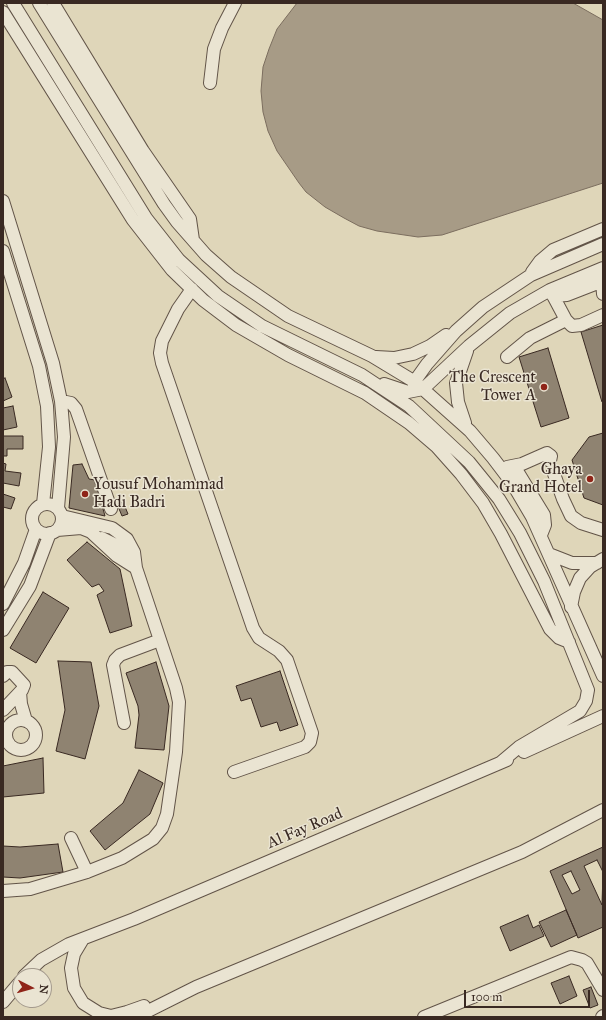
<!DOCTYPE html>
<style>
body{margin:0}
#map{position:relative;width:606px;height:1020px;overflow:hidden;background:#dfd6b9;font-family:"IM FELL Great Primer",serif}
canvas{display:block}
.frame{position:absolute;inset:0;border:4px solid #392922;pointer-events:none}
.north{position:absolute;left:12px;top:968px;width:40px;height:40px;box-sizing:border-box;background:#eae4d2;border:1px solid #a3998c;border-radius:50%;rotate:96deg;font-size:11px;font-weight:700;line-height:16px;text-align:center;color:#392922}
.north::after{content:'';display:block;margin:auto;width:14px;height:18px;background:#8f2418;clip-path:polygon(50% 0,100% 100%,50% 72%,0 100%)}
.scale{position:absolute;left:464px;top:990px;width:126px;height:18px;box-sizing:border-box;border:2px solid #392922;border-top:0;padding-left:5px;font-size:12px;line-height:14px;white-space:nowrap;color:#392922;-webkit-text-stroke:3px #eae4d2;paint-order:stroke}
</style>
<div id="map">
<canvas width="606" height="1020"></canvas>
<div class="frame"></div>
<div class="north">N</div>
<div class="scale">100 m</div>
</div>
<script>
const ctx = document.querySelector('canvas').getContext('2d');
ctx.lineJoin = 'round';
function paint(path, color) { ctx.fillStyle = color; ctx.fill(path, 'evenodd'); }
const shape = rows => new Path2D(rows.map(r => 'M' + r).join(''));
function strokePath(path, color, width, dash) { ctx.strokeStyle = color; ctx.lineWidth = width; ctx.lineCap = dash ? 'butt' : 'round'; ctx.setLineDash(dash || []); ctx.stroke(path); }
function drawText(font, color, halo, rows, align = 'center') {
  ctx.font = font + ' "IM FELL Great Primer",serif'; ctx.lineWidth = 3; ctx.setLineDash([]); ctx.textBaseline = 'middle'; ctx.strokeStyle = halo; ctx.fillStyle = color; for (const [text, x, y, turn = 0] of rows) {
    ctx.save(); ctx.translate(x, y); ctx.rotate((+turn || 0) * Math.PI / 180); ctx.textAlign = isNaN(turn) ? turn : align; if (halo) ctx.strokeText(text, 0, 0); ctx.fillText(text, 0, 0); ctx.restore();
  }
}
const water = shape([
 [297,3,573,3,603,20,603,183,442,235,418,237,377,231,359,226,344,218,325,207,306,192,299,183,277,151,268,131,263,112,261,91,263,67,269,49,277,29,297,3]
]);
paint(water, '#a79b86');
strokePath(water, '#7b6d5e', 1);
const building = shape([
 [603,325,603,401,602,402,581,332,603,325],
 [548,348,569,418,541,427,519,357,548,348],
 [5,378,12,397,3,401,3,379,5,378],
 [13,406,17,427,3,430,3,408,13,406],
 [603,433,603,505,584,498,572,460,589,437,603,433],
 [3,436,23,436,23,449,7,449,7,456,3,456,3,436],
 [3,463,6,464,5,471,21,473,19,486,3,483,3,463],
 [82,464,89,479,95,480,105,516,69,508,73,465,82,464],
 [3,494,15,498,11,509,3,507,3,494],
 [123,502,128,514,122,516,117,504,123,502],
 [87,542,120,569,132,626,110,633,97,595,104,591,99,584,92,587,67,560,87,542],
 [43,592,69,608,36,663,10,648,43,592],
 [58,661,91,662,99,706,85,759,56,751,65,710,58,661],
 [156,662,169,706,164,750,135,748,139,715,138,706,126,673,156,662],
 [280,671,298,725,280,731,277,722,261,727,251,698,241,701,236,686,280,671],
 [43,758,44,793,3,797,3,766,43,758],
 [139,770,163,783,150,814,105,850,90,831,123,803,139,770],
 [58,844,63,872,20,878,3,877,3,846,20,847,58,844],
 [603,847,603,927,578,938,550,871,603,847],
 [597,860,603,872,602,905,584,866,597,860],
 [571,871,580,890,572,894,562,875,571,871],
 [566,910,577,935,551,947,539,922,566,910],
 [528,915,533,928,539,925,544,936,510,951,500,927,528,915],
 [569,976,577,996,560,1004,551,983,569,976],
 [591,987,598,1005,590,1008,583,990,591,987]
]);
paint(building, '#8f8371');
strokePath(building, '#392922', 1);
const minor = shape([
 [13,3,146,218,179,260,218,296,262,326,362,375,409,406,469,462,499,499,520,533,544,581,588,690,586,701,580,711,519,747,500,763],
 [39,3,164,204,177,222,206,255,231,277,288,316,372,356,415,382,470,431,493,458,512,483,532,517,603,676],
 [53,3,143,151,190,219,193,240],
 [3,12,133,220,172,270,203,300,236,325,288,355,365,393,409,423,437,447,461,474,483,503,501,534,550,629,559,638,569,642],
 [210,83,214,49,222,28,235,3],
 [3,201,53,363,61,401,64,437,58,508],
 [3,251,39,366,47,406,49,447,43,504],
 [532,272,540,261,553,250,603,229],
 [602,281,603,294],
 [192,289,178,309,162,341,160,353,162,363,253,628,259,638,279,651,287,660,312,733,310,742,305,747,234,772],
 [550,290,566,320,572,326,581,325,603,315],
 [553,296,567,295,603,281],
 [376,357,394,358,413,354,430,346,446,335],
 [507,357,530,338,566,320],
 [384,384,408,392,423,389,469,346,510,313,550,290,603,268],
 [413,389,417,378,427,364,456,331,483,307,531,275,603,244],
 [61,401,71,403,76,409,111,509],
 [465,423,458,402,456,383,467,351],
 [514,466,544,515,545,525,541,535],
 [507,467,522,464,547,453,551,456,550,461],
 [553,471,563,499,571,516,581,523,603,530],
 '32 519a15 15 0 1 1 30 0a15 15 0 1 1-30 0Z',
 [57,530,81,528,91,532,117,556,136,568],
 [102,538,118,546,130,561],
 [549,554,572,563,597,563],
 [3,604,24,563,36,529],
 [571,607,574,592,580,578,590,567,603,559],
 [3,630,30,586,50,533],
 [3,676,7,672,12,672,24,685,22,690,3,710],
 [20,692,21,704,26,721],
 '6 735a15 15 0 1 1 30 0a15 15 0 1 1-30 0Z',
 [124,723,113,665,115,660,120,655,160,640],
 [524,752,603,716],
 [71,838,87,872],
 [3,891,30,889,87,872,122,858,153,839,162,828,167,814,176,752,179,702,176,688,136,568,134,552,127,539,112,528,62,516],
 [83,939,74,954,71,968,74,988,83,1003,99,1013,111,1016,127,1012,144,1006],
 [24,976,41,960,69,944,134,919,507,760],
 [3,1002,20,982],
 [136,1017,196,987,522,852,603,810],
 [424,1017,571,957,582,960,587,963,603,990],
 [602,1017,603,1016]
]);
strokePath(minor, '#625448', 14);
strokePath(minor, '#eae4d2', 12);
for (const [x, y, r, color] of [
 [544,387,4,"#8f2418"],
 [590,479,4,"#8f2418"],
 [85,494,4,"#8f2418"]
]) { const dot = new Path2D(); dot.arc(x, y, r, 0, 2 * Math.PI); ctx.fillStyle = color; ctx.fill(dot); strokePath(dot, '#eae4d2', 1.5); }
drawText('16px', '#392922', '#eae4d2', [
 ["The Crescent",536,378],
 ["Tower A",536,396],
 ["Ghaya",582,470],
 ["Grand Hotel",582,488],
 ["Yousuf Mohammad",93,485,"left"],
 ["Hadi Badri",93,503,"left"]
], 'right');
drawText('16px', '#392922', '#eae4d2', [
 ["Al Fay Road",305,829,-23]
]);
</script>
